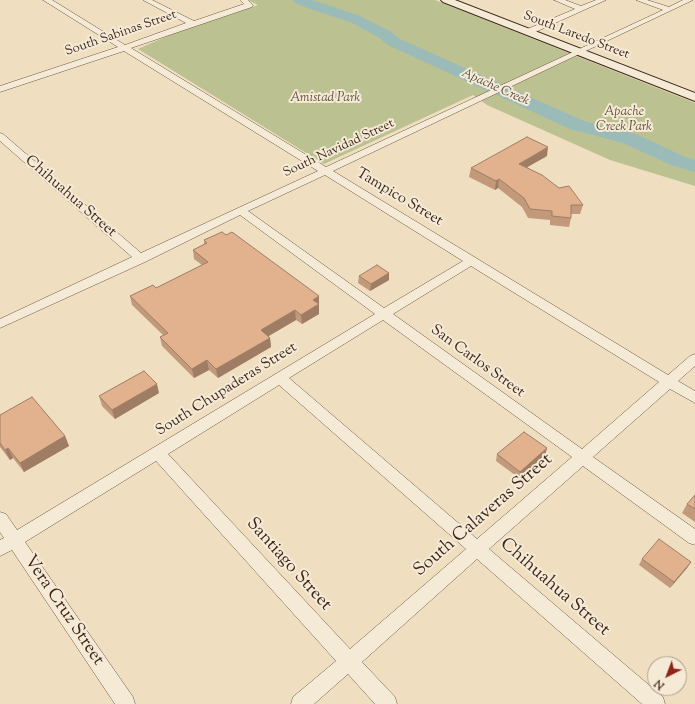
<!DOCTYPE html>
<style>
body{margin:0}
#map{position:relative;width:695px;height:704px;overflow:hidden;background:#f0dec0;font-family:"Sorts Mill Goudy",serif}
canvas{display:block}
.north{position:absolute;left:647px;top:656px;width:40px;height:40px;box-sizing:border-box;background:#f5ead6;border:1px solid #ab9c8b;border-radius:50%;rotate:222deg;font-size:11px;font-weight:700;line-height:16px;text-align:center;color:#3c271a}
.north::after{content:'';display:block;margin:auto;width:14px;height:18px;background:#8f2418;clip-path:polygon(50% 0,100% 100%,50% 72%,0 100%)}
</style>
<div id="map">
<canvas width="695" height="704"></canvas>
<div class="north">N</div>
</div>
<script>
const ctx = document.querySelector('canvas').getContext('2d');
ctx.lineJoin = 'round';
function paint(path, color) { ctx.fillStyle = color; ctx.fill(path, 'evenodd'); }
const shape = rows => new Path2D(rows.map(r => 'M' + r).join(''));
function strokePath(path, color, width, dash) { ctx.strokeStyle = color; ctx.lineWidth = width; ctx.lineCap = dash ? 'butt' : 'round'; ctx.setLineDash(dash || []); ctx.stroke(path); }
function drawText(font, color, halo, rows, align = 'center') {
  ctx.font = font + ' "Sorts Mill Goudy",serif'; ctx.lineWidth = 4; ctx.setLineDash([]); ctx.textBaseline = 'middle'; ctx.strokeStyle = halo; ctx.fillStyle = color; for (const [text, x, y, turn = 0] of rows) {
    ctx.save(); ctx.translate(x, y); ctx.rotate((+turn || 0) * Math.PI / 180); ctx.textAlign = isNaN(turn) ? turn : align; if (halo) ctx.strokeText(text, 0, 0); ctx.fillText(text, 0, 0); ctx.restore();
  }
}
paint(shape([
 [248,0,435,0,695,103,695,186,610,160,487,105,473,95,324,164,138,49,174,33,258,5]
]), '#bbc191');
paint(shape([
 [293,0,313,0,360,16,390,31,400,39,584,121,636,134,685,157,695,160,695,172,671,165,623,143,570,129,388,45,378,37,350,22,310,9,295,3,293,0]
]), '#9bbbb8');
const minor = shape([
 [43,0,52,0,125,45,186,23,143,0,152,0,194,21,244,4,240,0,248,0,253,5,252,7,131,48,326,167,663,10,636,0,647,0,669,7,683,0,693,0,333,171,668,375,690,356,695,354,695,366,678,381,695,391,695,403,670,389,593,457,695,529,695,545,689,543,583,466,489,549,663,697,665,704,642,704,477,559,362,662,395,697,397,704,375,704,348,674,314,704,291,704,293,697,336,661,156,461,25,542,133,697,135,704,115,704,12,550,0,556,0,540,4,538,0,532,0,512,6,514,17,530,375,314,240,215,145,262,0,328,0,319,132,257,0,141,0,133,3,134,141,253,318,171,124,51,0,92,0,86,118,47,43,0],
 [325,175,463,261,384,308,248,211,325,175],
 [471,266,659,382,582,449,393,314,471,266],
 [383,320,572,457,477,539,289,378,383,320],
 [279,385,466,549,350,649,168,454,279,385],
 [554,0,565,0,581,6,596,0,606,0,531,34,525,34,525,30,575,9,554,0]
]);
const secondary = shape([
 [441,0,455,0,695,93,695,101,443,2,441,0]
]);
strokePath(minor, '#695544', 1);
strokePath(secondary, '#3c271a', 2);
paint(minor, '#f5ead6');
paint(secondary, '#f5ead6');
paint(shape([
 [547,156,527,167,559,188,583,205,580,214,571,214,571,218,569,227,550,225,550,220,528,218,522,207,498,188,495,190,469,177,471,168],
 [226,235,319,296,319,314,302,324,296,320,268,336,270,338,271,347,218,378,209,370,194,378,162,346,160,337,163,335,132,305,130,296,156,288,202,265,194,259,193,250,204,244,204,240],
 [389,273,389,280,370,291,358,283,359,276],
 [159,393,115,419,102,406,99,396],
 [0,415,65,436,69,446,24,472,13,458,10,460,0,447],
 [547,448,545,455,519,478,496,461,497,454],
 [695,495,695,522,682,513,687,504],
 [642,559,691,562,687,568,670,588,639,565]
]), '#c2997b');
paint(shape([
 [548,147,547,156,517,173,519,164],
 [499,179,498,188,495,190,496,181],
 [389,273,389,280,370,291,371,284],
 [319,296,319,314,302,324,301,315,313,300],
 [295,310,296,320,262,340,261,330],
 [270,338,271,347,218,378,216,369],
 [207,360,209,370,194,378,192,369],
 [157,384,159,393,115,419,112,410],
 [65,436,69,446,24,472,20,463],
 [8,448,13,458,10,460,5,450],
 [547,448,545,455,519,478,520,472],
 [691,562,687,568,670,588,674,582]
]), '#9e7d64');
const building = shape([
 [527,137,548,147,519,164,542,175,559,188,569,186,583,205,571,205,571,218,552,216,552,211,530,209,524,198,499,179,496,181,471,168,527,137],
 [222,232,226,235,232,232,319,296,313,300,319,304,301,315,295,310,261,330,270,338,216,369,207,360,192,369,160,337,168,333,130,296,153,285,156,288,208,262,193,250,207,243,204,240,222,232],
 [377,265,389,273,371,284,359,276,377,265],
 [144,371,157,384,112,410,99,396,144,371],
 [32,397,65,436,20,463,8,448,5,450,0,443,0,415,32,397],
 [524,432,547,448,520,472,497,454,524,432],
 [695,495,695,509,687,504,695,495],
 [659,539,691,562,674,582,642,559,659,539]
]);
paint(building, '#e2b28f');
strokePath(building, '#9e7d64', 1);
drawText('13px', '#3c271a', '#f5ead6', [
 ["South Sabinas Street",121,34,-19],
 ["South Laredo Street",576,36,21],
 ["South Navidad Street",339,149,-25]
]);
drawText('italic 13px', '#544c42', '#f5ead6', [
 ["Apache Creek",495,88,24]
]);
drawText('italic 13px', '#5c4e38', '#f5ead6', [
 ["Amistad Park",325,99],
 ["Apache",624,113],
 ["Creek Park",624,128]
]);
drawText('15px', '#3c271a', '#f5ead6', [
 ["Chihuahua Street",70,197,41],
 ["Tampico Street",399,198,31],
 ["San Carlos Street",477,362,36],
 ["South Chupaderas Street",227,390,-32]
]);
drawText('18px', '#3c271a', '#f5ead6', [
 ["South Calaveras Street",484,516,-41],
 ["Santiago Street",288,565,48],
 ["Chihuahua Street",554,588,41],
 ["Vera Cruz Street",63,611,56]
]);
</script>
